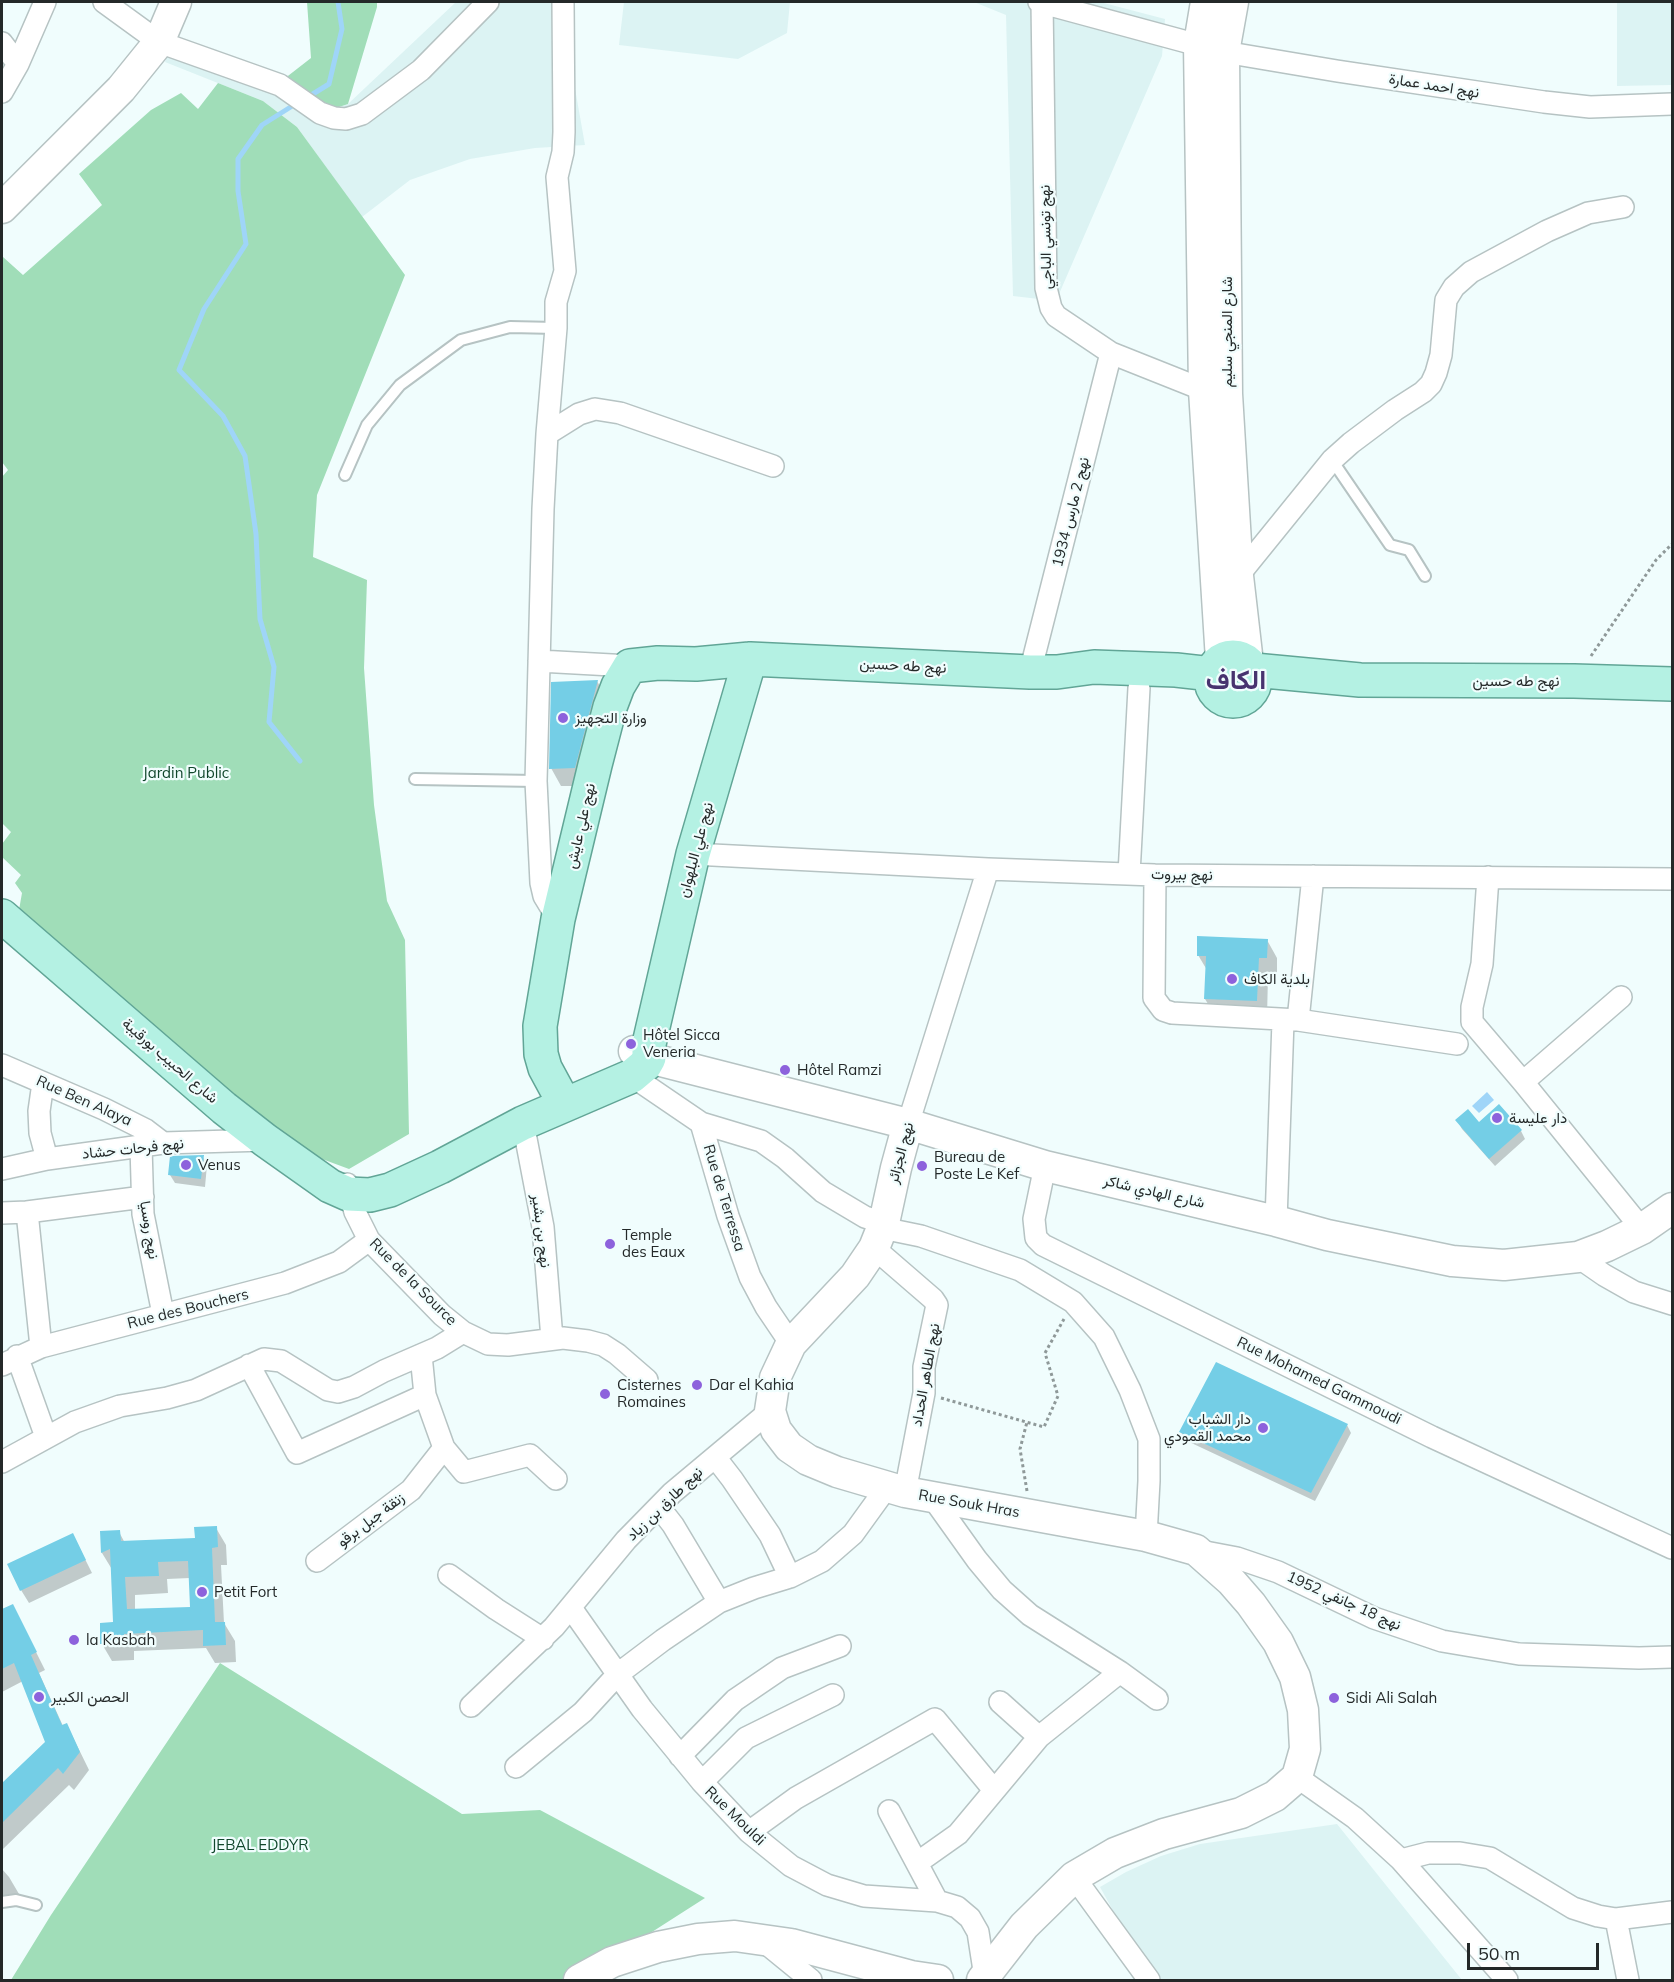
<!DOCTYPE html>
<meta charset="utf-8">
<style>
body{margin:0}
#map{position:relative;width:1674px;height:1982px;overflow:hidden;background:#f0fdfd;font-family:Mulish,sans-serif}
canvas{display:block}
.frame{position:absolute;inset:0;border:3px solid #242929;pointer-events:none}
.scale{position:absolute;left:1467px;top:1943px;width:132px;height:27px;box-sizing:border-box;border:3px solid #242929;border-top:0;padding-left:8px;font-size:18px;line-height:21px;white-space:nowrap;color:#242929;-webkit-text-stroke:4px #f0fdfd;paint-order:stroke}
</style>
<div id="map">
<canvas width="1674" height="1982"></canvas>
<div class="frame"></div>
<div class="scale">50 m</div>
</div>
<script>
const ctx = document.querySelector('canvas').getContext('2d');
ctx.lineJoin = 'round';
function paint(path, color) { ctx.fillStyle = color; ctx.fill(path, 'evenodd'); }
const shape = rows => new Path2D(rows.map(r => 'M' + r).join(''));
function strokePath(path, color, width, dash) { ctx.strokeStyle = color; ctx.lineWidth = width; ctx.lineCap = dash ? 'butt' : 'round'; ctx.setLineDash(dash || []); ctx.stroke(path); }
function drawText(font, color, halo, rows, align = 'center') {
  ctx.font = font + ' Mulish,Vazirmatn,sans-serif'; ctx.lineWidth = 4.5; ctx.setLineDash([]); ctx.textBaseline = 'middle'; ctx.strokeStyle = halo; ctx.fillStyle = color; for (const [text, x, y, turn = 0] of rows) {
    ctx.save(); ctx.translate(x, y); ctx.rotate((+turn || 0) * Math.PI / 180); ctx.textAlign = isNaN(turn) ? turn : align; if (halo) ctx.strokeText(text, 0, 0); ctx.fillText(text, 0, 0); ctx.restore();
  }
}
paint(shape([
 [456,2,565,2,565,32,585,145,535,148,470,159,410,180,362,217,297,127,263,101,165,62,173,39,334,109,348,104],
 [624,2,790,2,787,33,738,59,619,45],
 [974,2,1100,2,1165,19,1162,56,1056,301,1013,296,1006,15],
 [1617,2,1672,2,1672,85,1617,86],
 [1337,1824,1462,1980,1160,1980,1137,1954,1100,1887,1126,1872,1161,1856,1200,1844]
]), '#dcf3f3');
paint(shape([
 [307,2,377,2,377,7,348,104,333,109,284,79,311,58],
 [218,83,263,101,297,127,405,275,317,495,313,557,367,580,364,668,374,805,387,901,405,940,409,1134,349,1169,314,1156,204,1076,19,910,22,893,15,883,21,875,2,857,2,844,11,832,2,823,2,477,8,470,2,462,2,258,3,257,23,275,102,205,79,174,151,110,181,93,198,109],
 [220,1663,462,1814,540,1810,705,1898,577,1980,11,1980,51,1915]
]), '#a0ddb8');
paint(shape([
 [1487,1092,1494,1100,1479,1113,1472,1106]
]), '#9fd5f8');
paint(shape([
 [597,681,607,699,585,786,561,786,551,768],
 [1267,940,1277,958,1277,975,1268,975,1267,1018,1216,1017,1205,999,1207,970,1198,955],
 [1457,1120,1521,1131,1525,1139,1495,1166,1462,1129],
 [203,1157,207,1165,205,1187,175,1183,170,1175],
 [1347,1425,1351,1433,1315,1501,1185,1440,1181,1432],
 [216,1528,226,1545,227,1565,221,1565,224,1623,235,1641,236,1662,215,1663,206,1648,134,1651,134,1660,112,1661,102,1644,115,1624,113,1571,102,1553,101,1533,119,1532,125,1543,196,1539],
 [190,1578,192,1608,135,1610,135,1595,168,1593,167,1579],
 [73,1535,92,1573,29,1603,21,1590],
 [13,1606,45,1670,39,1673,63,1726,67,1725,89,1770,74,1790,69,1785,2,1850,2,1785,47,1742,23,1681,2,1692,2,1625,4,1624,2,1611],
 [2,1869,9,1877,19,1894,2,1902]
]), '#0003');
strokePath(shape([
 [308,97,329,84,342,29,338,2],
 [297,103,262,125,238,159,238,191,246,244,204,309,179,370,223,416,245,456,256,534,260,619,274,667,269,722,300,761]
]), '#9fd5f8', 5);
paint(shape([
 [598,680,575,768,549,769,551,682],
 [1197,936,1268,939,1267,958,1259,958,1257,1001,1204,999,1206,956,1197,956],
 [1499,1104,1522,1130,1489,1159,1455,1120,1468,1109,1479,1122],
 [204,1155,201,1179,168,1175,170,1156],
 [1216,1362,1348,1424,1311,1493,1179,1432],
 [217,1526,218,1547,212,1548,215,1622,225,1622,226,1645,203,1646,203,1630,124,1634,125,1643,100,1644,100,1623,113,1622,110,1549,101,1553,100,1531,120,1530,121,1541,195,1538,194,1527],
 [188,1561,190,1607,127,1609,125,1577,159,1576,158,1562],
 [73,1533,86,1560,20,1591,7,1564],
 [13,1604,37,1652,31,1655,62,1725,67,1723,80,1752,63,1774,58,1768,2,1823,2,1783,45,1742,14,1663,2,1669,2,1609]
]), '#74cee6');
const lane = shape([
 [1332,460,1390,545,1409,550,1425,576],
 [345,475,367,425,400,385,461,340,510,327,556,328],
 [415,779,536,781],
 [2,1902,16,1900,36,1905]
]);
const street = shape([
 [104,2,159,42,280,85,320,113,334,118,346,119,362,114,421,70,488,2],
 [1039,2,1224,52,1337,71,1544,102,1590,107,1672,104],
 [1042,2,1046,288,1051,308,1056,316,1111,353,1204,390,1216,392],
 [2,43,18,64],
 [2,92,18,64,45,2],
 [547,434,579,414,595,409,620,413,773,466],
 [1238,576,1332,460,1351,443,1395,410,1423,392,1431,384,1436,373,1441,355,1446,300,1454,287,1471,272,1547,231,1588,213,1623,207],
 [539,661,630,666],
 [1030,672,1111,353],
 [693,854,988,869,1155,875,1672,879],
 [1129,874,1139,688],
 [1155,875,1154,998,1163,1010,1172,1013,1298,1020,1457,1044],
 [1488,877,1482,964,1472,1007,1472,1022,1523,1082,1642,1229],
 [558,919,544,896,541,883,536,781,543,509,547,434,556,328,556,302,565,271,557,177,563,152,564,132,563,2],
 [1298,1020,1313,876],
 [2,1065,104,1109,146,1130,163,1143],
 [632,1076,701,1123,728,1216,750,1277,766,1307,791,1344],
 [1523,1082,1621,997],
 [43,1083,39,1111,40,1133,47,1159],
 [523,1123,543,1227,552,1339],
 [701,1123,761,1141,785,1158,823,1192,865,1217,884,1223],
 [908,1124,988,869],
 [141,1146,143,1214,163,1314],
 [1045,1166,1034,1219,1036,1238,1043,1245,1432,1437,1672,1548],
 [2,1169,47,1159,163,1143,265,1140,267,1138],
 [347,1184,355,1212,369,1240,442,1315,463,1332,488,1344,508,1345,563,1338,588,1341,603,1345,617,1354,647,1380],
 [27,1212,143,1197],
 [2,1213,27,1212,41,1347],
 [1276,1221,1283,1021],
 [882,1228,921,1236,1020,1270,1073,1302,1104,1337,1130,1390,1149,1439,1149,1481,1146,1536],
 [874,1248,933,1299,937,1305,924,1367,924,1393,905,1492],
 [1578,1257,1604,1275,1634,1292,1672,1304],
 [421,1355,425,1395,444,1448,464,1472,530,1455,556,1479],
 [17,1356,46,1437],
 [2,1365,41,1347,285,1283,339,1262,369,1240],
 [249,1365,297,1453,425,1395],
 [715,1457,732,1479,770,1535,790,1577],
 [2,1462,75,1422,120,1406,167,1398,196,1390,264,1359,281,1361,328,1390,338,1392,354,1387,384,1371,437,1348,463,1332],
 [932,1497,977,1560,1002,1590,1030,1615,1120,1672,1157,1699],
 [659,1507,673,1525,719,1602],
 [1200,1551,1237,1558,1278,1572,1374,1618,1442,1641,1519,1654,1639,1658,1672,1657],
 [317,1561,411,1490,444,1448],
 [449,1575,496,1609,543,1639],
 [571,1608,642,1709,702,1782,749,1832,791,1866,827,1885,864,1896,937,1901,957,1907,970,1918,978,1932,985,1977],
 [1000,1702,1039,1737],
 [471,1706,554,1627,626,1540,672,1493,770,1411],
 [680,1756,735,1700,782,1668,840,1646],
 [516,1767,583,1712,618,1674,663,1640,719,1602,754,1588,790,1577,822,1561,853,1534,887,1487],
 [1297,1777,1355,1818,1401,1860,1507,1980],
 [702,1782,746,1738,833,1695],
 [889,1811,937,1901],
 [749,1832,796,1798,935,1719,994,1790],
 [1401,1860,1428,1853,1460,1853,1490,1858,1573,1908,1598,1916,1616,1919,1672,1912],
 [917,1863,958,1834,1039,1737,1120,1672],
 [1074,1877,1149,1980],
 [1616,1919,1628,1980],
 [762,1940,811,1980]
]);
const secondary = shape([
 [1206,2,1199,44,1204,390,1221,660],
 [1233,2,1224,52,1227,394,1238,576,1248,663],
 [2,208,121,89,159,42,176,2],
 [634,1051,649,1058,908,1124,1045,1166,1276,1221,1327,1235,1452,1261,1504,1265,1578,1257,1607,1246,1642,1229,1672,1208],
 [908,1124,896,1168,884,1223,874,1248,855,1276,791,1344,775,1378,770,1411,776,1430,789,1447,808,1460,837,1472,905,1492,1146,1536,1196,1550,1231,1581,1251,1604,1278,1642,1295,1677,1303,1710,1305,1749,1297,1777,1275,1796,1241,1813,1164,1834,1115,1853,1074,1877,1024,1926,982,1980],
 [579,1980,612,1962,658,1947,698,1939,735,1936,791,1944,911,1976,938,1980]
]);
const primary = shape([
 '1211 679a22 22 0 1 1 44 0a22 22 0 1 1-44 0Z',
 [1254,670,1360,680,1574,681,1672,684],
 [2,916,224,1108,265,1140,330,1186,348,1194,370,1195,390,1190,440,1167,523,1123,632,1076,645,1065,649,1058,649,1044,693,854,750,659],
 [565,1105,545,1068,541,1054,540,1026,558,919,595,765,610,707,618,686,630,666,658,663,696,664,750,659,1030,672,1057,672,1094,667,1176,670,1212,674]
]);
strokePath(lane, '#b6c3c3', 14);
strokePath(street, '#b6c3c3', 24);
strokePath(secondary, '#b6c3c3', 33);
strokePath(primary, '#61a596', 36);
strokePath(shape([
 [1591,656,1656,560,1672,544],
 [941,1398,1044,1427,1058,1396,1045,1353,1064,1319],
 [1027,1491,1020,1449,1027,1422]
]), '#8f9999', 3, [3, 3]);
strokePath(lane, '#fff', 10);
strokePath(street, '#fff', 21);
strokePath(secondary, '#fff', 30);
strokePath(primary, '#b4f1e3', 33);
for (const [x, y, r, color] of [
 [563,718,6,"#8d62dc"],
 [1232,979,6,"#8d62dc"],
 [631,1044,6,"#8d62dc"],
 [785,1070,6,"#8d62dc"],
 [1497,1118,6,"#8d62dc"],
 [186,1165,6,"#8d62dc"],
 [922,1166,6,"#8d62dc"],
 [610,1244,6,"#8d62dc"],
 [697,1385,6,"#8d62dc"],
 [605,1394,6,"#8d62dc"],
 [1263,1428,6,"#8d62dc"],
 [202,1592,6,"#8d62dc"],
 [74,1640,6,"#8d62dc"],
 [39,1697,6,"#8d62dc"],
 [1334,1698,6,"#8d62dc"]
]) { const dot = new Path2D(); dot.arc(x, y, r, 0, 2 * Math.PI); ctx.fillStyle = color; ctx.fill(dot); strokePath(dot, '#f0fdfd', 2); }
drawText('15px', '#242929', '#f0fdfd', [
 ["نهج احمد عمارة",1434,86,9],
 ["نهج تونسي الباجي",1046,237,-91],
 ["شارع المنجي سليم",1227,332,-90],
 ["نهج 2 مارس 1934",1071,512,-76],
 ["نهج طه حسين",903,666,3],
 ["نهج طه حسين",1516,681],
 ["نهج علي عايش",581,826,-77],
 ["نهج علي البلهوان",696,850,-75],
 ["نهج بيروت",1182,875,1],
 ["شارع الحبيب بورقيبة",170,1061,41],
 ["Rue Ben Alaya",84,1101,24],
 ["نهج فرحات حشاد",133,1149,-6],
 ["نهج الجزائر",901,1153,-75],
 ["شارع الهادي شاكر",1154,1192,13],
 ["Rue de Terressa",724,1198,73],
 ["نهج روسيا",149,1230,81],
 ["نهج بن بشير",541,1231,83],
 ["Rue de la Source",413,1282,45],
 ["Rue des Bouchers",188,1309,-14],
 ["نهج الطاهر الحداد",926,1375,-80],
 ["Rue Mohamed Gammoudi",1319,1381,26],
 ["نهج طارق بن زياد",665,1504,-44],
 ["Rue Souk Hras",969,1504,10],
 ["زنقة جبل برقو",371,1520,-37],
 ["نهج 18 جانفي 1952",1344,1601,24],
 ["Rue Mouldi",735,1816,44]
]);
drawText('15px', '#242929', '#f0fdfd', [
 ["وزارة التجهيز",575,718],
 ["بلدية الكاف",1244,979],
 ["Hôtel Sicca",643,1035],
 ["Veneria",643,1052],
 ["Hôtel Ramzi",797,1070],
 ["دار عليسة",1509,1118],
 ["Bureau de",934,1157],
 ["Poste Le Kef",934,1174],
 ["Venus",198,1165],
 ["Temple",622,1235],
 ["des Eaux",622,1252],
 ["Cisternes",617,1385],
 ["Romaines",617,1402],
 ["Dar el Kahia",709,1385],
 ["دار الشباب",1251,1419,"right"],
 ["محمد القمودي",1251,1436,"right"],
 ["Petit Fort",214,1592],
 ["la Kasbah",86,1640],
 ["الحصن الكبير",51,1697],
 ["Sidi Ali Salah",1346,1698]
], 'left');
drawText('15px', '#10472c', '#f0fdfd', [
 ["Jardin Public",186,773],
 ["JEBAL EDDYR",260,1845]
]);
drawText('bold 27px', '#48336f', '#f0fdfd', [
 ["الكاف",1236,681]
]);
</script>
